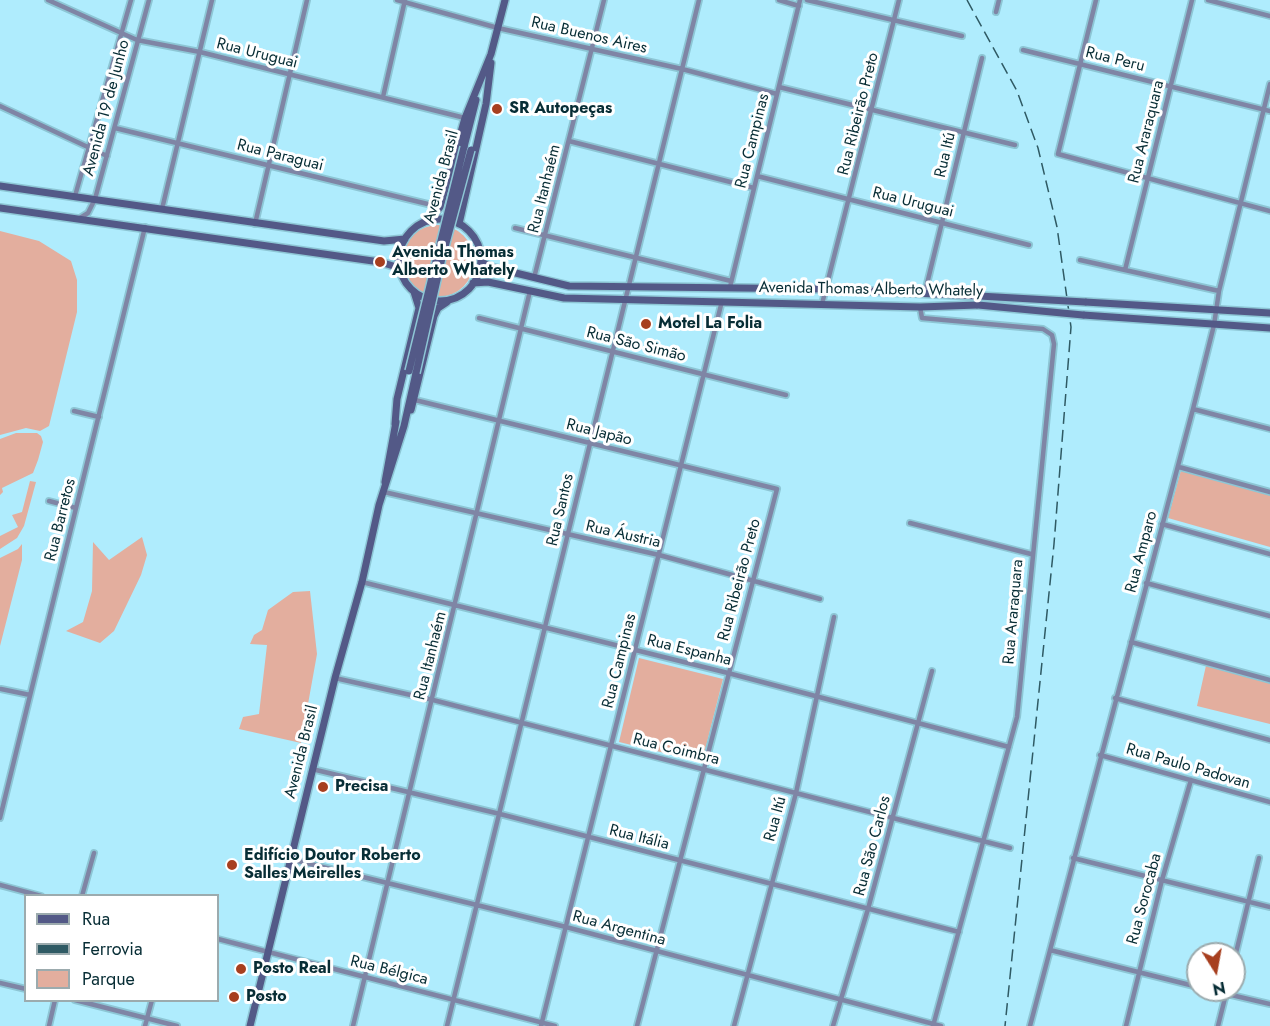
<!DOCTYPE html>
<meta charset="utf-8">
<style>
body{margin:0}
#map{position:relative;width:1270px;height:1026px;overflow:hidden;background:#afecfd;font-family:Jost,sans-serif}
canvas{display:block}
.legend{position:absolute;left:24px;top:894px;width:195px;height:108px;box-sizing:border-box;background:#fff;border:2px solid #9cabae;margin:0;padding:8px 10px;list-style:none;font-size:18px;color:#072d35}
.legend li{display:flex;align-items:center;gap:12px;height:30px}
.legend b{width:30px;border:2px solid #9cabae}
.north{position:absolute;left:1186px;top:942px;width:60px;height:60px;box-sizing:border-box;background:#fff;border:2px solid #9cabae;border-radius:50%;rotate:169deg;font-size:16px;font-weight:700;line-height:24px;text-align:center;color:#072d35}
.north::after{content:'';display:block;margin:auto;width:21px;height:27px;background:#a73f1f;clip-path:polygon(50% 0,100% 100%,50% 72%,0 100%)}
</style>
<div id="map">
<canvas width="1270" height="1026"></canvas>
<ul class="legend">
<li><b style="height:8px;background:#535987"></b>Rua</li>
<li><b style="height:8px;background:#2f5a64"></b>Ferrovia</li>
<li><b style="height:16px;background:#e3ae9e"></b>Parque</li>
</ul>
<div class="north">N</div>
</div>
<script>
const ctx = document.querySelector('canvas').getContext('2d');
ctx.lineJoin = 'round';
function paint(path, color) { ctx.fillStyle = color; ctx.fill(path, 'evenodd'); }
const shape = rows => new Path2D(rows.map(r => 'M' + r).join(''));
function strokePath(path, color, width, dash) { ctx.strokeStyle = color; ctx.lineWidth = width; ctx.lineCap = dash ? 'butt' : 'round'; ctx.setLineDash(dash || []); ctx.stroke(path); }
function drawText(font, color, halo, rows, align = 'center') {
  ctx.font = font + ' Jost,sans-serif'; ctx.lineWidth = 6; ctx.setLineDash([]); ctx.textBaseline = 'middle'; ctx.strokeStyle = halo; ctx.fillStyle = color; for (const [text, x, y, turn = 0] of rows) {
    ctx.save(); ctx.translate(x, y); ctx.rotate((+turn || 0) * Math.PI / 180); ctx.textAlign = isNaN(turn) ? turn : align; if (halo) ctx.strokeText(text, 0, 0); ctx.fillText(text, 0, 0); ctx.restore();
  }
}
paint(shape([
 '402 261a36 36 0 1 1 72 0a36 36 0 1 1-72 0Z',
 [0,231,39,241,71,261,77,280,77,312,49,426,40,431,26,428,0,435],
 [16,433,37,433,41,436,43,442,38,460,33,473,2,488,3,492,0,495,0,439],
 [1181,470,1270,494,1270,547,1168,518],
 [30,481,36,482,24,526,17,538,0,549,0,536,18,527,12,515,22,512],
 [142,537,147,555,141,575,114,631,100,643,66,631,83,622,92,591,93,542,109,560],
 [22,544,22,560,0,646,0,558,18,549],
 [310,591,317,654,301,743,239,729,243,717,259,714,267,645,250,644,254,635,262,630,268,610,293,592],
 [639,658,723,679,702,762,619,742],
 [1207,661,1270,678,1270,724,1197,706]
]), '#e3ae9e');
const minor = shape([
 [48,0,137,40,200,52,465,118],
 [397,0,498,28,682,69,777,94],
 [779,0,799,6],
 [807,0,962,36],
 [1096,0,1058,154,1270,211],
 [1208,0,1270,16],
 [996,12,999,0],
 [1023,50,1270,111],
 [779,87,1015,145],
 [383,97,405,0],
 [0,106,107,156],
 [115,128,440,207],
 [569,141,754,188],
 [757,176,1029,245],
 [75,196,131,0],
 [162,209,212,0],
 [80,218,88,213,95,199,149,0],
 [255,224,307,0],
 [515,228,731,281],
 [1080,260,1219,291],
 [1125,270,1192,0],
 [534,278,604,0],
 [730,287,800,0],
 [925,292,982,58],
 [822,304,899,0],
 [920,307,922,318,1043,329,1052,335,1054,344,1017,717,933,1026],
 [479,318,786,395],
 [415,400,777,489,637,1026],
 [1193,409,1270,429],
 [74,411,99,417],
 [1179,467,1270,492],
 [384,492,659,555,820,599],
 [49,501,76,508],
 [910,523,1031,554],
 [1162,524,1270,554],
 [362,582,728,673,1009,747],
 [1146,583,1270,616],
 [1131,642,1270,680],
 [335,678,433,700,1010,848],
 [1,689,30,695],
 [1115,698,1270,740],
 [1100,755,1270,802],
 [312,769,500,814,959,932],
 [0,818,145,227],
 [1073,858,1270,907],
 [290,859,566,927,941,1026],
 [0,885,41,896],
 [82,896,94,853],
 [218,939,555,1026],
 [1050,950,1198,987],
 [1234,961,1259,858],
 [0,983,26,989],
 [1210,990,1270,1004],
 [75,1000,177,1026],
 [49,1026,55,1000],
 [145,1026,152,1000],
 [353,1026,530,291],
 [447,1026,699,0],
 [541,1026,722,301],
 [734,1026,796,793,834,617],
 [833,1026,868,909,932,671],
 [1030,1026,1193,409,1214,325,1219,291,1270,84],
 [1126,1026,1162,880,1191,780],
 [1218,1026,1227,990]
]);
const secondary = shape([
 [464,147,476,100],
 [0,186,384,241,405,239],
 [0,208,380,262,400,268],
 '399 260a41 41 0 1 1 82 0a41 41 0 1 1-82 0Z',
 [429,221,440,207,465,118,491,54,505,0],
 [459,224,486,104,491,63],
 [481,262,491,267,569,286,825,289,979,296],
 [473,283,488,282,564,298,920,307,978,305],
 [1085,302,1270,313],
 [1083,315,1270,328],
 [411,410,434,316,438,308,447,302],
 [395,424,397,399,419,308,414,292],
 [385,482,396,422],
 [250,1026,335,678,362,582,379,505,404,426,416,373]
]);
strokePath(minor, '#8dc6d5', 8);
strokePath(secondary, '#8dc6d5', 10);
strokePath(minor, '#7f85a5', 4.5);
strokePath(secondary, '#535987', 7);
strokePath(shape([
 [967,0,1017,91,1038,148,1057,227,1071,327,1054,544,1005,1026]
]), '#2f5a64', 1.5, [12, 6]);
const secondaryBridge = shape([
 [979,296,1085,302],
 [978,305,1083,315],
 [409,371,464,147],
 [416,373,442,258,471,150]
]);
strokePath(secondaryBridge, '#8dc6d5', 10, []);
strokePath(secondaryBridge, '#535987', 7);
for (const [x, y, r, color] of [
 [497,109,6,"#a73f1f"],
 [380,262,6,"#a73f1f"],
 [646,324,6,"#a73f1f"],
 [323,787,6,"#a73f1f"],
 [232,865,6,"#a73f1f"],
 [241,969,6,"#a73f1f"],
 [234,997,6,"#a73f1f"]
]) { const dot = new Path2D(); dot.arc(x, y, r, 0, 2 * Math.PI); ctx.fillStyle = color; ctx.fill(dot); strokePath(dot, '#fff', 2); }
drawText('16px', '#072d35', '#fff', [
 ["Rua Buenos Aires",589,36,13],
 ["Rua Uruguai",257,54,14],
 ["Rua Peru",1115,60,14],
 ["Avenida 19 de Junho",107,108,-75],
 ["Rua Ribeirão Preto",859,114,-76],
 ["Rua Araraquara",1147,132,-76],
 ["Rua Campinas",753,141,-76],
 ["Rua Itú",946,155,-77],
 ["Rua Paraguai",280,156,14],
 ["Avenida Brasil",442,177,-75],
 ["Rua Itanhaém",545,189,-76],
 ["Rua Uruguai",913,203,14],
 ["Avenida Thomas Alberto Whately",871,290,1],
 ["Rua São Simão",636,345,14],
 ["Rua Japão",599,433,14],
 ["Rua Santos",561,510,-77],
 ["Rua Barretos",61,520,-76],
 ["Rua Áustria",623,535,13],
 ["Rua Amparo",1142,552,-75],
 ["Rua Ribeirão Preto",740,580,-75],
 ["Rua Araraquara",1014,612,-85],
 ["Rua Espanha",689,651,14],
 ["Rua Itanhaém",431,656,-76],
 ["Rua Campinas",620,661,-76],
 ["Rua Coimbra",676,750,14],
 ["Avenida Brasil",302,752,-76],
 ["Rua Paulo Padovan",1188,767,16],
 ["Rua Itú",776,819,-75],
 ["Rua Itália",639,838,14],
 ["Rua São Carlos",873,846,-75],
 ["Rua Sorocaba",1145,899,-75],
 ["Rua Argentina",619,929,15],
 ["Rua Bélgica",389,971,14]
]);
drawText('bold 16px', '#072d35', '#fff', [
 ["SR Autopeças",509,109],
 ["Avenida Thomas",392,253],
 ["Alberto Whately",392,271],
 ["Motel La Folia",658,324],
 ["Precisa",335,787],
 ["Edifício Doutor Roberto",244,856],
 ["Salles Meirelles",244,874],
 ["Posto Real",253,969],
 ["Posto",246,997]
], 'left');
</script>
